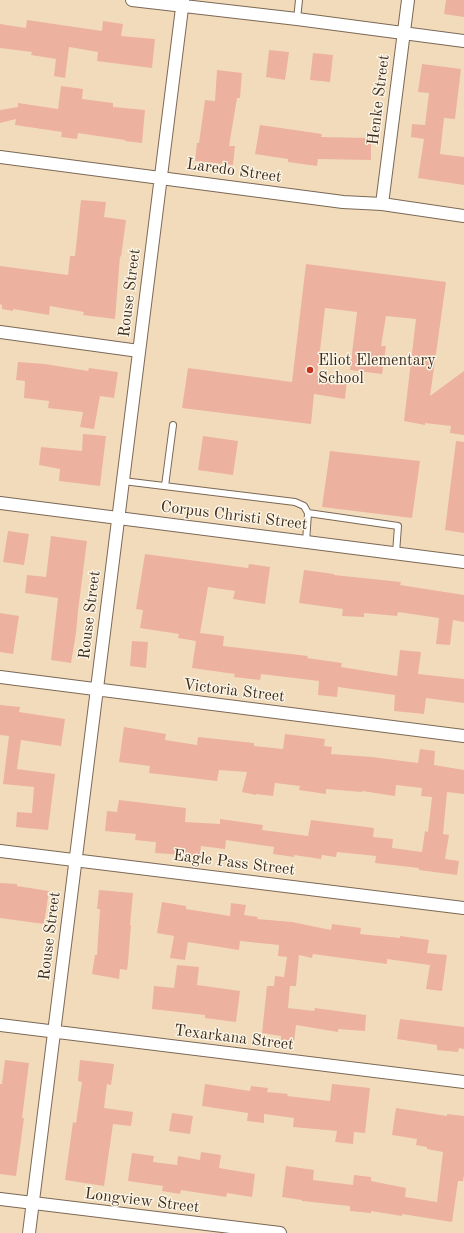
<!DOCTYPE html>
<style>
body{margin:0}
canvas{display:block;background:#f1dbbb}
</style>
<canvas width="464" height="1233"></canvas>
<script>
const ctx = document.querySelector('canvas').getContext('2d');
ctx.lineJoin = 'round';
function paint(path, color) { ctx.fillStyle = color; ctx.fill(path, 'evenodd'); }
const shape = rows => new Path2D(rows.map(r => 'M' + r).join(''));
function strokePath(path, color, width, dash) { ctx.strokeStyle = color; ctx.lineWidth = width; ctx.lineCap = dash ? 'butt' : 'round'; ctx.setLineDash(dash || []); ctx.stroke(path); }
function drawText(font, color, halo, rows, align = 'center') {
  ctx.font = font + ' "Old Standard TT",serif'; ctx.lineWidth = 3; ctx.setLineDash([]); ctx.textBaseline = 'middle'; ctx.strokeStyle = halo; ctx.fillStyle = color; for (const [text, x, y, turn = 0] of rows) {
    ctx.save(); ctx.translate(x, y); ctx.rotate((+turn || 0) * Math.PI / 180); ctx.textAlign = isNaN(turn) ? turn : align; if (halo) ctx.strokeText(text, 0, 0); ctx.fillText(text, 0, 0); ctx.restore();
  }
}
paint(shape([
 [446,0,464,0,464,17,444,14],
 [27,20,102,31,103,21,123,24,121,36,155,39,152,68,97,61,98,52,69,47,65,78,54,76,56,59,31,55,32,52,0,48,0,24,26,28],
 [269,50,289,52,285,80,266,77],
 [313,53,333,55,330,82,310,80],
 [422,64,461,69,455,119,444,118,440,154,464,157,464,185,418,178,424,139,411,137,412,124,425,125,429,93,418,92],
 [217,70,242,73,240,98,237,98,229,146,235,146,233,165,195,161,197,143,199,143,205,100,215,101],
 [61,86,83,89,82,99,113,103,113,107,145,110,142,143,125,141,125,140,78,133,77,139,61,137,62,132,15,125,16,119,0,123,0,110,18,107,18,103,58,109],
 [260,125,322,134,321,137,371,138,371,160,318,159,317,166,288,162,288,159,255,154],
 [81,200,106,202,104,217,126,220,121,257,120,256,115,319,83,315,84,312,50,306,49,315,13,309,13,311,2,309,2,305,0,304,0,266,68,275,70,256,75,256],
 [306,264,446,282,430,396,464,371,464,435,450,433,451,426,425,423,425,425,404,421,416,319,386,316,381,346,386,346,382,374,350,370,357,312,325,308,317,376,347,380,345,399,314,394,311,424,182,408,188,368,292,382],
 [18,362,45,364,88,371,89,368,118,372,114,398,100,396,94,429,80,427,83,412,48,408,49,401,24,398,25,381,16,380],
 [83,434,106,436,100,486,59,481,60,469,39,465,41,447,82,451],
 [203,436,238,441,233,475,198,470],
 [456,441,464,442,464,533,445,530],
 [330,451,420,461,412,518,322,507],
 [8,531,29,534,24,565,3,562],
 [51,536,87,541,78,611,76,633,71,663,51,660,58,598,25,593,27,575,46,577],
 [145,554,248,568,249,564,270,567,265,604,233,599,235,591,208,587,200,633,224,636,223,646,308,656,307,658,342,663,341,667,397,676,400,650,421,652,418,674,464,679,464,703,426,698,424,714,394,711,395,695,338,687,337,697,318,695,319,681,261,674,260,680,234,677,235,674,192,668,196,641,178,638,179,634,140,628,143,610,136,609],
 [304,570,334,574,334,575,401,582,400,585,464,595,464,622,453,620,450,645,436,644,439,618,398,612,397,616,364,613,364,617,342,616,343,609,299,603],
 [0,613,19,616,13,654,0,652],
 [132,641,148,642,146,668,130,666],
 [0,705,20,707,19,712,65,719,61,746,21,740,17,769,55,774,48,830,16,827,17,812,32,813,34,787,3,784,9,736,0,735],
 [124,727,166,734,165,740,197,745,198,737,254,743,254,746,283,749,285,734,325,739,324,746,332,747,331,754,372,757,418,763,420,749,435,751,434,765,464,770,464,794,447,792,443,834,449,835,445,859,459,861,457,875,419,870,419,868,375,863,376,856,337,852,336,857,322,855,321,859,294,855,294,857,273,854,274,847,226,840,225,849,201,846,200,856,155,853,156,842,135,840,136,834,105,831,107,811,117,812,119,800,186,808,185,822,220,824,220,819,263,825,262,830,308,836,311,820,374,828,373,837,393,839,392,848,422,852,425,831,428,832,432,797,421,796,422,788,396,785,395,796,362,791,362,792,326,789,326,794,299,790,300,786,275,783,273,796,256,794,256,795,242,792,247,772,219,770,217,781,149,773,150,766,119,762],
 [0,883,17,884,17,886,49,891,44,924,0,918],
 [99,890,133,893,130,925,131,925,128,963,127,970,120,969,119,979,92,974,95,955,97,955,100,909,97,909],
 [162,902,186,906,186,909,230,916,231,903,246,905,244,915,258,917,257,919,292,922,331,930,332,924,361,928,360,934,400,938,400,936,429,940,427,953,447,955,442,991,426,989,430,965,387,959,387,964,313,954,312,958,299,955,296,986,290,986,288,1008,314,1011,315,1008,366,1015,365,1031,338,1029,338,1032,296,1025,294,1042,281,1040,281,1036,262,1033,267,986,274,986,275,976,284,977,287,957,278,956,279,945,240,941,239,950,188,942,185,960,170,958,174,936,157,933],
 [177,965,199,967,197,985,240,991,236,1022,205,1018,205,1015,152,1009,154,986,174,988],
 [400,1019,464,1027,464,1049,459,1048,458,1052,437,1050,437,1045,397,1039],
 [5,1060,29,1063,22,1118,24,1118,16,1176,0,1174,0,1084,2,1084],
 [80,1060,114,1064,111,1085,107,1084,104,1108,133,1112,131,1126,113,1124,104,1186,65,1180,73,1122,76,1123,82,1082,78,1081],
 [205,1084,250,1091,251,1086,268,1088,267,1092,288,1094,287,1096,330,1101,332,1084,370,1088,365,1133,354,1132,353,1144,335,1142,337,1131,293,1127,294,1118,264,1114,264,1123,247,1121,248,1113,202,1106],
 [396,1108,447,1116,447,1114,464,1116,464,1174,463,1181,458,1181,452,1222,402,1214,402,1216,371,1211,371,1213,350,1211,350,1206,302,1201,302,1200,282,1197,286,1166,314,1170,313,1180,353,1185,354,1175,371,1177,371,1181,406,1188,405,1197,437,1202,443,1152,427,1149,427,1147,416,1145,417,1139,392,1135],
 [172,1113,193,1116,190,1134,169,1131],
 [201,1152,221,1155,219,1168,255,1174,252,1197,227,1193,226,1197,181,1190,180,1194,162,1191,163,1186,128,1181,132,1153,154,1156,153,1162,177,1165,178,1156,200,1160]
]), '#edb29f');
const service = shape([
 [297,19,299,0],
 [123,481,295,502,304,506,308,513,306,542],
 [165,486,173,425],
 [308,513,398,526,396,553]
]);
const minor = shape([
 [132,0,297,19,464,41],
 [0,157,343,202,382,204,464,216],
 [382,204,408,0],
 [0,332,139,351],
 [0,503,464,562],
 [0,677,464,736],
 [0,851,464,908],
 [0,1025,464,1082],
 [0,1199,280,1233],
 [29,1233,183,0]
]);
strokePath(service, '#7b6855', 8);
strokePath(minor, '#7b6855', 14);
strokePath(service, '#fff', 6);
strokePath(minor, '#fff', 12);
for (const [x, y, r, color] of [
 [310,370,4,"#c8321e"]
]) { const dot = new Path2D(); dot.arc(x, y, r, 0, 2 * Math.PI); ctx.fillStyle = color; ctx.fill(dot); strokePath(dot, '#fcf5e5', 1.5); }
drawText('16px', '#3b2a1e', '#fcf5e5', [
 ["Henke Street",379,100,-83],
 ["Laredo Street",234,171,8],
 ["Rouse Street",130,293,-83],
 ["Corpus Christi Street",234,516,7],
 ["Rouse Street",90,615,-83],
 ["Victoria Street",234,691,7],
 ["Eagle Pass Street",234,863,7],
 ["Rouse Street",50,936,-83],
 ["Texarkana Street",234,1038,7],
 ["Longview Street",142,1201,7]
]);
drawText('16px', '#3b2a1e', '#fcf5e5', [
 ["Eliot Elementary",318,361],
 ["School",318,379]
], 'left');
</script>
